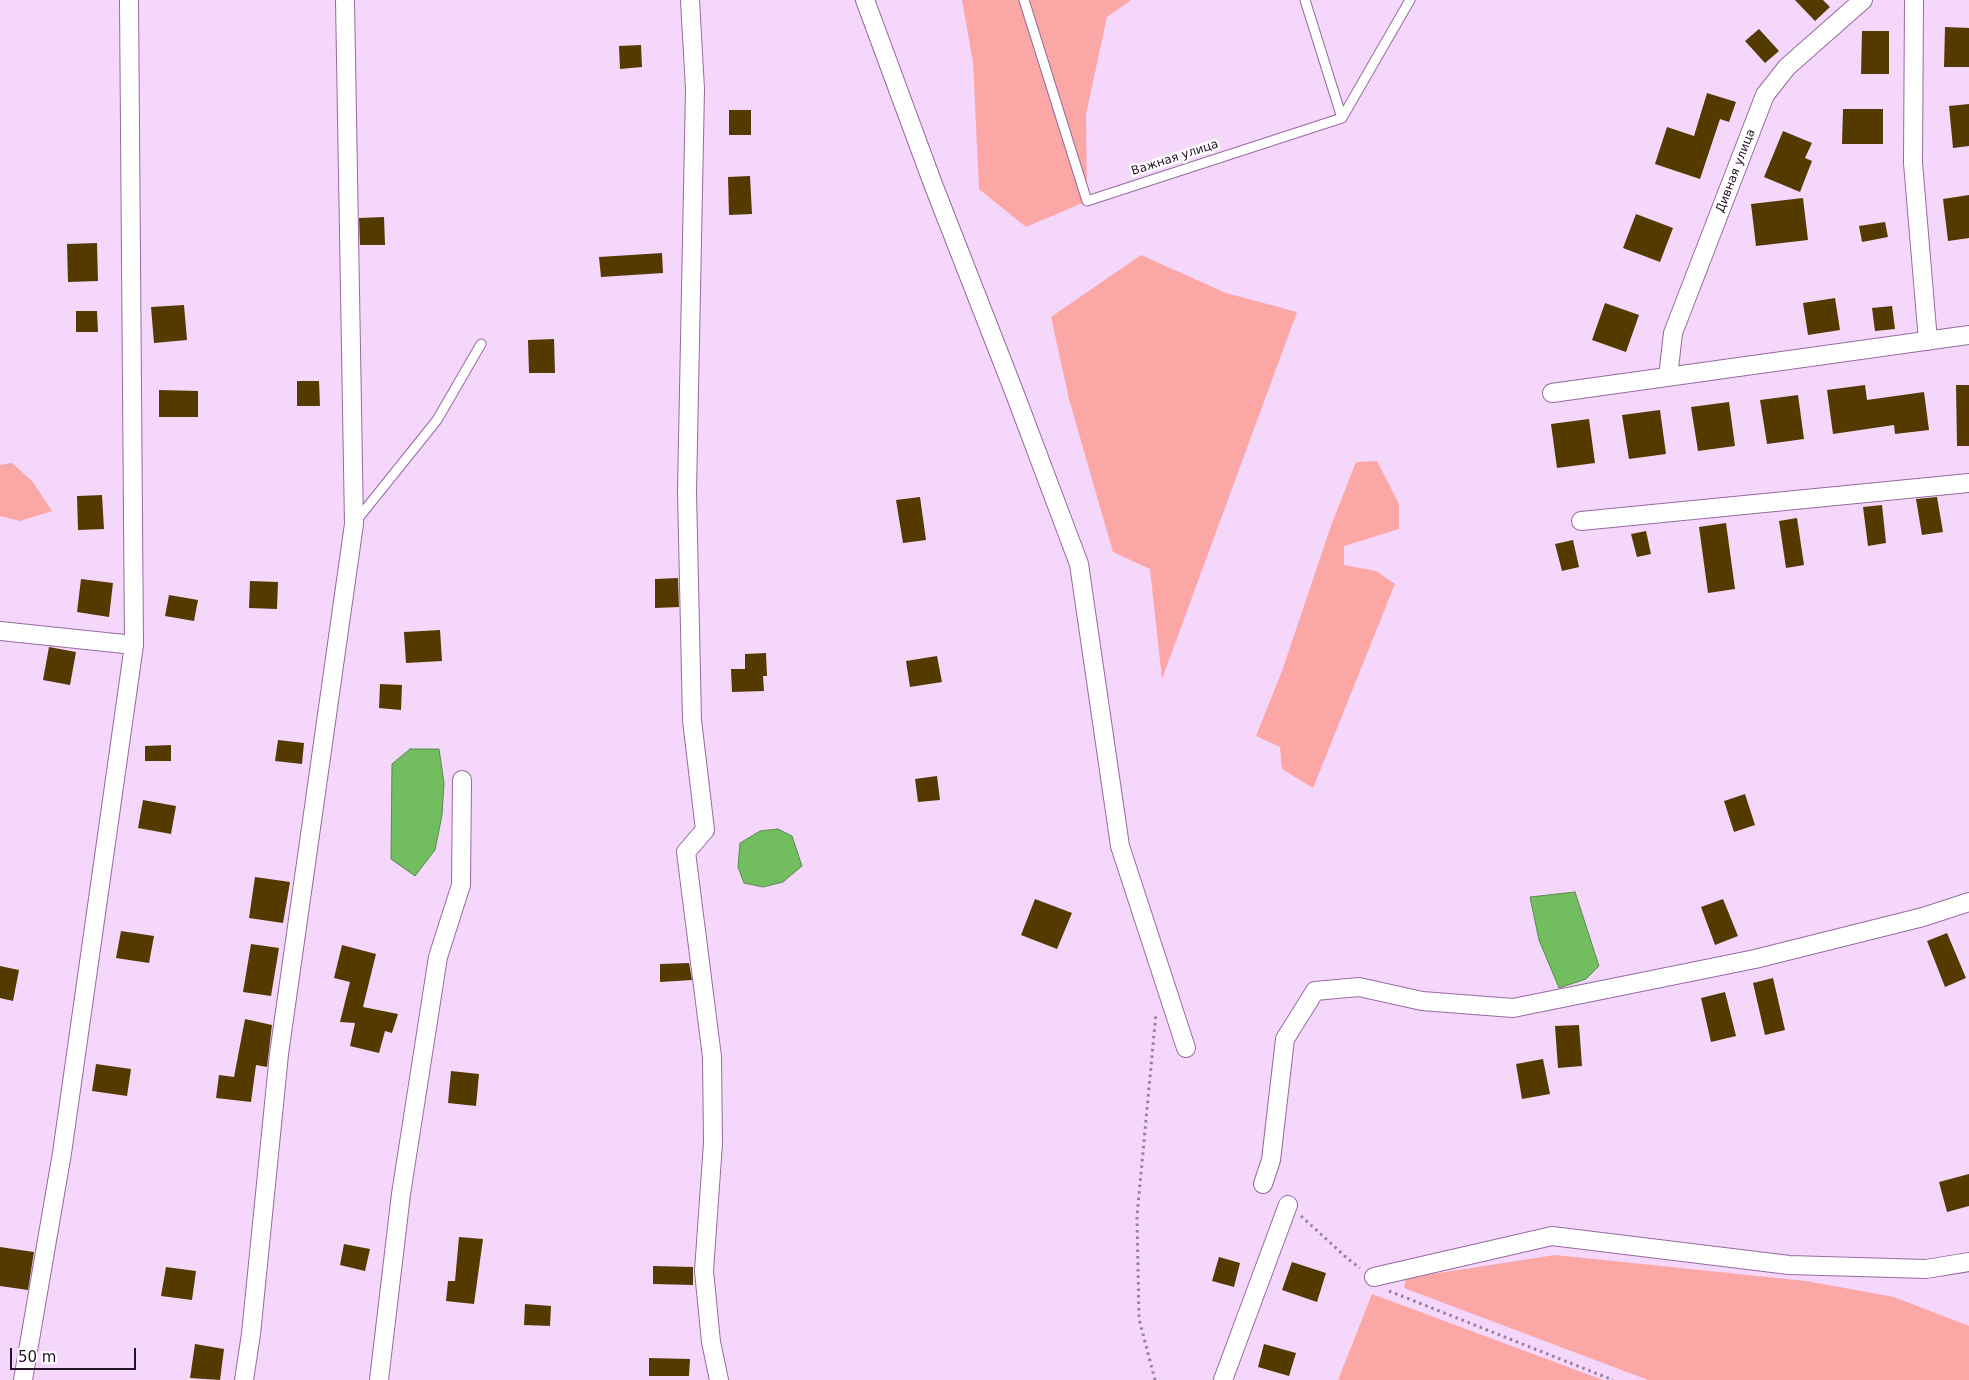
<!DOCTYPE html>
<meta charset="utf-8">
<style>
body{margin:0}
#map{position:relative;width:1969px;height:1380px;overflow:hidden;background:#f5d7fc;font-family:"DejaVu Sans",sans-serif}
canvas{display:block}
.scale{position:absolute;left:10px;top:1348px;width:126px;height:22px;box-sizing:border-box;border:2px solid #251329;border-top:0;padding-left:6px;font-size:15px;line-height:18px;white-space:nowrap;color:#251329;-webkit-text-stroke:4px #fff;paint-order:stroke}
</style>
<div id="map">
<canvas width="1969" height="1380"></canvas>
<div class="scale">50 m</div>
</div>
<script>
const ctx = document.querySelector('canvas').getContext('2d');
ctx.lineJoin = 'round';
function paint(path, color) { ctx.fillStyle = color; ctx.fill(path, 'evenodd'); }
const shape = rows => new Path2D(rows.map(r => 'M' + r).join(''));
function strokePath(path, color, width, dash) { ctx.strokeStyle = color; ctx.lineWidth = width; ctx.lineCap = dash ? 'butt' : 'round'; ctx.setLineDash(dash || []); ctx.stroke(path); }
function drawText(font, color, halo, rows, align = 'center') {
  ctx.font = font + ' "DejaVu Sans",sans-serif'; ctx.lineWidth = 5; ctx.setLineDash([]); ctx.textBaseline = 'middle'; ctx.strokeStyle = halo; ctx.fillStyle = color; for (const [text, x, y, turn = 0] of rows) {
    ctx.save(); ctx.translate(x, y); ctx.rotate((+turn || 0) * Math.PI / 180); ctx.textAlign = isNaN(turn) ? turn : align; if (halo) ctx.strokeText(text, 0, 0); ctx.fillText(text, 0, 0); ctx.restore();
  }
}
paint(shape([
 [962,0,1131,0,1107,17,1086,114,1087,201,1026,227,979,189,973,62],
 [1141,255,1226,293,1297,312,1162,679,1150,569,1113,552,1069,399,1051,317],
 [1377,461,1399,504,1399,529,1344,546,1344,565,1376,571,1395,584,1313,788,1282,769,1280,747,1256,736,1282,671,1332,523,1356,462],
 [12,463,32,481,52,511,20,521,0,516,0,465],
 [1555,1255,1806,1281,1894,1297,1969,1326,1969,1380,1648,1380,1404,1288,1406,1278],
 [1372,1294,1603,1380,1338,1380]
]), '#fba7a6');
const water = shape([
 [410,749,439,749,444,783,442,815,435,850,415,876,391,859,392,764,410,749],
 [778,829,792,836,802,866,783,882,763,887,744,883,738,867,740,843,760,831,778,829],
 [1575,892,1599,966,1586,979,1559,988,1539,940,1530,897,1575,892]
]);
paint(water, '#71bd60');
strokePath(water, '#5a8a50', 1);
paint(shape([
 [1795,0,1823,0,1830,7,1815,21],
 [1945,27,1969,28,1969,67,1944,67],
 [1759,29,1779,51,1765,63,1745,41],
 [1862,31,1889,31,1889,74,1861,74],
 [641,45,642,67,620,69,619,46],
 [1707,93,1736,102,1729,122,1720,119,1700,179,1655,164,1667,127,1694,136],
 [1969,104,1969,146,1953,148,1949,106],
 [1843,109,1883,109,1883,144,1842,144],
 [729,110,751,110,751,135,729,135],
 [1783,131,1812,143,1805,158,1812,161,1800,192,1764,177],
 [750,176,752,214,729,215,728,177],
 [1969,195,1969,238,1948,241,1943,199],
 [1803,198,1808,240,1756,246,1751,204],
 [1636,214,1673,228,1660,262,1623,248],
 [384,217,385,245,360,245,359,218],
 [1885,222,1888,237,1862,242,1859,226],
 [97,243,98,281,68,282,67,244],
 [662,253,663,273,601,277,599,257],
 [1835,298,1840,330,1808,335,1803,303],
 [1605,303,1639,315,1626,352,1592,340],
 [184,305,187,340,154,343,151,307],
 [1892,306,1895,329,1875,331,1872,308],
 [76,311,97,311,98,332,76,332],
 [554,339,555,373,529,373,528,340],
 [297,381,319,381,320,406,297,406],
 [1865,385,1867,400,1924,392,1929,430,1895,434,1894,425,1833,434,1827,390],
 [1956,385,1969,385,1969,446,1957,446],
 [159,390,198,391,198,417,159,417],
 [1798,395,1804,439,1767,444,1760,400],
 [1729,402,1735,446,1698,451,1691,407],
 [1660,410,1666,454,1629,459,1622,415],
 [1589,419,1595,463,1557,468,1551,424],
 [102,495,104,529,78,530,77,496],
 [920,497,926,540,903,543,896,500],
 [1937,497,1943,532,1922,535,1916,499],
 [1882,505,1886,543,1868,546,1863,507],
 [1797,518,1804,565,1786,568,1779,521],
 [1726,523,1735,589,1708,593,1699,527],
 [1646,531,1651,554,1637,557,1631,534],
 [1573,540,1579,567,1562,571,1555,544],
 [678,578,679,607,655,608,655,579],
 [81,579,113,583,109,617,77,612],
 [250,581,278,582,277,609,249,608],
 [169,595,198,600,194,621,165,616],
 [440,630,442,661,406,663,404,632],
 [49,647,76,652,70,685,43,680],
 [766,653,767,676,763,676,764,691,732,692,731,669,745,669,745,654],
 [937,656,942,682,910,687,906,661],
 [380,684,402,685,401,710,379,708],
 [278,740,304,743,302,764,275,761],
 [171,745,171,761,145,761,145,746],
 [937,776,940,800,918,802,915,779],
 [1745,794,1755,825,1734,832,1724,801],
 [143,800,176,806,171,834,138,828],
 [255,877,290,882,283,923,249,918],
 [1035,899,1072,913,1057,949,1021,935],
 [1723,899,1738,936,1715,945,1701,907],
 [121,931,154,936,149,963,116,958],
 [1947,933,1966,978,1945,987,1927,941],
 [251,944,279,948,271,996,243,992],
 [342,945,376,954,363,1007,398,1014,392,1033,385,1031,379,1053,350,1046,355,1023,340,1022,350,982,334,978],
 [689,963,692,980,660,982,660,964],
 [0,966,19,970,13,1001,0,998],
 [1773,978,1785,1030,1765,1035,1753,983],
 [1725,992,1736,1036,1711,1042,1701,998],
 [245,1019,272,1025,267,1067,256,1065,251,1102,216,1098,219,1075,234,1077],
 [1579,1025,1582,1066,1558,1068,1555,1026],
 [1543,1059,1550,1094,1522,1099,1516,1064],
 [96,1064,131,1069,127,1096,92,1091],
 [451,1071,479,1074,476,1106,448,1103],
 [1969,1174,1969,1206,1947,1212,1939,1182],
 [459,1237,483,1239,474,1304,446,1301,448,1281,455,1281],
 [344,1244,370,1249,365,1271,340,1265],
 [0,1247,34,1252,28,1290,0,1286],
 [1219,1257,1240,1263,1234,1287,1212,1281],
 [1292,1262,1326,1273,1317,1302,1282,1290],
 [653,1266,693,1267,693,1285,653,1284],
 [166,1267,196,1271,192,1300,161,1296],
 [525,1304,551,1306,550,1326,524,1325],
 [195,1344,224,1349,220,1380,190,1378],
 [1264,1344,1296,1353,1289,1376,1258,1367],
 [649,1358,690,1359,689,1376,649,1376]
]), '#553a00');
const service = shape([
 [1024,0,1087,201,1342,118,1410,0],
 [1305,0,1342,118],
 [356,521,437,420,481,344]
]);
const minor = shape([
 [690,0,695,89,687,491,692,720,705,830,686,852,712,1057,713,1143,704,1271,711,1342,719,1380],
 [865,0,933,184,1015,394,1079,564,1120,846,1186,1048],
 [1914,0,1913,163,1928,341],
 [1668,377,1673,333,1765,95,1787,67,1863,0],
 [1552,393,1969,335],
 [1581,521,1969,483],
 [0,631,134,645],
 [1263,1184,1271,1160,1285,1039,1315,991,1359,987,1422,1001,1513,1008,1755,959,1923,917,1969,902],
 [1374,1277,1552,1236,1789,1265,1926,1269,1969,1262],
 [23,1380,62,1153,134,645,129,0],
 [244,1380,251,1334,279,1054,354,524,345,0],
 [379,1380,401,1194,438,957,461,885,462,780],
 [1223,1380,1288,1205]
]);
strokePath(service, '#976aa1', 11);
strokePath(minor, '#976aa1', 20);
strokePath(shape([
 [1301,1216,1348,1259,1360,1268],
 [1389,1291,1613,1380],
 [1155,1380,1139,1319,1137,1216,1156,1013]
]), '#977e9c', 3, [2.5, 4]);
strokePath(service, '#fff', 9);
strokePath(minor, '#fff', 18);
drawText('12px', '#251329', '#fff', [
 ["Важная улица",1175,158,-18],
 ["Дивная улица",1736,171,-69]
]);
</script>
